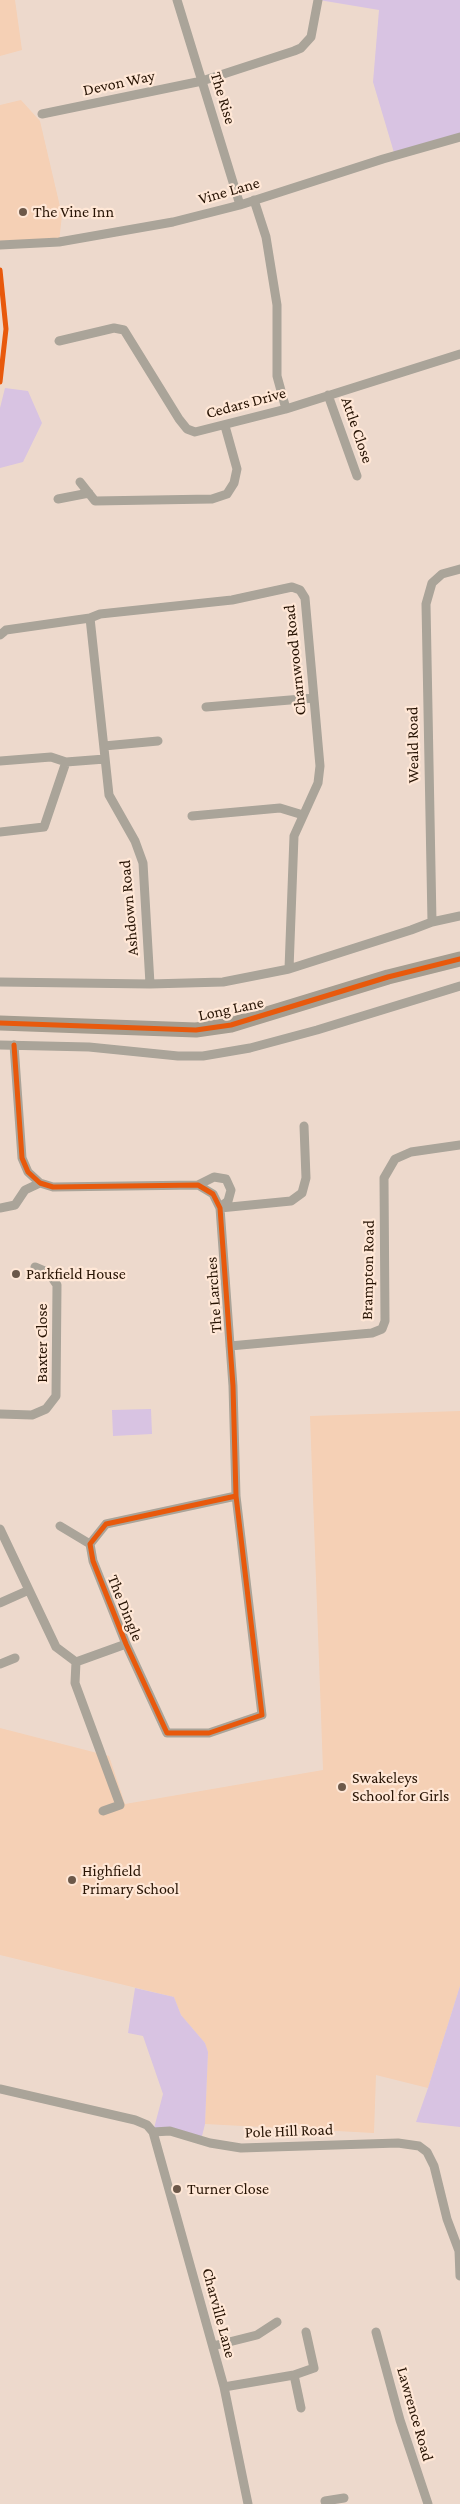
<!DOCTYPE html>
<style>
body{margin:0}
canvas{display:block;background:#edd9cc}
</style>
<canvas width="460" height="2504"></canvas>
<script>
const ctx = document.querySelector('canvas').getContext('2d');
ctx.lineJoin = 'round';
function paint(path, color) { ctx.fillStyle = color; ctx.fill(path, 'evenodd'); }
const shape = rows => new Path2D(rows.map(r => 'M' + r).join(''));
function strokePath(path, color, width, dash) { ctx.strokeStyle = color; ctx.lineWidth = width; ctx.lineCap = dash ? 'butt' : 'round'; ctx.setLineDash(dash || []); ctx.stroke(path); }
function drawText(font, color, halo, rows, align = 'center') {
  ctx.font = font + ' "Crimson Pro",serif'; ctx.lineWidth = 4.5; ctx.setLineDash([]); ctx.textBaseline = 'middle'; ctx.strokeStyle = halo; ctx.fillStyle = color; for (const [text, x, y, turn = 0] of rows) {
    ctx.save(); ctx.translate(x, y); ctx.rotate((+turn || 0) * Math.PI / 180); ctx.textAlign = isNaN(turn) ? turn : align; if (halo) ctx.strokeText(text, 0, 0); ctx.fillText(text, 0, 0); ctx.restore();
  }
}
paint(shape([
 [0,0,15,0,22,50,0,56],
 [21,100,40,121,62,215,59,242,0,242,0,105],
 [460,1411,460,1986,428,2088,376,2075,374,2133,205,2124,208,2052,205,2043,181,2015,174,1997,0,1955,0,1728,109,1756,125,1804,323,1770,310,1416]
]), '#f5d0b5');
paint(shape([
 [460,0,460,136,395,156,373,82,379,10,319,0],
 [5,388,28,391,42,423,23,462,0,468,0,408],
 [151,1409,152,1434,113,1436,112,1410],
 [460,1986,460,2127,416,2122,428,2088],
 [135,1988,174,1997,181,2015,205,2043,208,2052,205,2124,201,2140,153,2132,163,2094,143,2036,128,2033]
]), '#d8c3e2');
strokePath(shape([
 [177,0,240,205],
 [42,114,202,81,294,51,301,48,311,37,318,0],
 [254,200,266,237,277,305,277,376,286,409],
 [0,245,59,242,173,222,240,205,383,159,460,137],
 [59,341,114,328,124,330,179,419,187,429,195,432,286,409,460,354],
 [328,395,357,476],
 [80,482,95,501,212,499,227,494,234,483,237,469,225,426],
 [58,499,89,493],
 [90,618,109,795,135,841,143,863,150,984],
 [0,635,6,630,90,618,100,614,232,600,292,587,300,590,305,598,320,766,318,783,294,836,289,969],
 [206,707,314,698],
 [104,746,158,741],
 [0,761,51,757,66,762,105,759],
 [192,816,280,808,303,815],
 [0,832,44,827,66,762],
 [432,922,426,604,432,583,442,574,460,569],
 [0,982,150,984,223,982,289,969,411,930,432,922,460,916],
 [0,1045,89,1047,178,1056,203,1056,250,1048,317,1030,460,986],
 [14,1045,22,1158,28,1172,40,1183,53,1187,198,1185,213,1194,220,1208,233,1386,236,1496,262,1715,209,1733,167,1733,126,1644,93,1561,90,1544,106,1524,236,1496],
 [198,1185,214,1177,226,1179,231,1190,228,1201,220,1207],
 [0,1208,15,1205,25,1190,40,1183],
 [220,1208,291,1201,302,1193,306,1178,304,1126],
 [230,1346,372,1333,382,1329,385,1321,384,1178,395,1159,411,1152,460,1145],
 [0,1414,32,1415,46,1409,56,1396,57,1285,49,1273,35,1267],
 [60,1526,90,1544],
 [0,1529,56,1647,76,1662],
 [0,1603,29,1590],
 [76,1662,75,1683,120,1805,103,1811],
 [76,1662,126,1644],
 [0,1664,15,1658],
 [0,2089,135,2120,147,2125,153,2132,224,2387,248,2504],
 [153,2132,170,2131,210,2143,241,2148,398,2143,419,2146,427,2152,434,2166,447,2219,459,2251,460,2276],
 [376,2332,400,2420,428,2504],
 [213,2346,257,2335,277,2322],
 [294,2375,301,2408],
 [224,2387,294,2375,314,2368,306,2332],
 [326,2504,325,2501,344,2498]
]), '#aaa499', 9);
strokePath(shape([
 [0,1023,196,1030,231,1025,388,977,460,959]
]), '#a59d90', 15);
strokePath(shape([
 [0,270,6,329,0,382],
 [0,1023,196,1030,231,1025,388,977,460,959],
 [14,1045,22,1158,28,1172,40,1183,53,1187,198,1185,213,1194,220,1208,233,1386,236,1496,262,1715,209,1733,167,1733,126,1644,93,1561,90,1544,106,1524,236,1496]
]), '#e8590c', 5);
for (const [x, y, r, color] of [
 [23,212,5,"#6c5849"],
 [16,1274,5,"#6c5849"],
 [342,1787,5,"#6c5849"],
 [72,1880,5,"#6c5849"],
 [177,2189,5,"#6c5849"]
]) { const dot = new Path2D(); dot.arc(x, y, r, 0, 2 * Math.PI); ctx.fillStyle = color; ctx.fill(dot); strokePath(dot, '#ffe7d6', 2); }
drawText('16px', '#271303', '#ffe7d6', [
 ["Devon Way",119,83,-12],
 ["The Rise",223,98,73],
 ["Vine Lane",229,191,-16],
 ["Cedars Drive",246,403,-15],
 ["Attle Close",357,430,71],
 ["Charnwood Road",295,660,-96],
 ["Weald Road",413,745,-91],
 ["Ashdown Road",129,908,-95],
 ["Long Lane",231,1009,-12],
 ["Brampton Road",368,1270,-89],
 ["The Larches",214,1295,-94],
 ["Baxter Close",42,1343,-90],
 ["The Dingle",125,1608,68],
 ["Pole Hill Road",289,2131,-2],
 ["Charville Lane",219,2313,75],
 ["Lawrence Road",415,2414,74]
]);
drawText('16px', '#271303', '#ffe7d6', [
 ["The Vine Inn",33,212],
 ["Parkfield House",26,1274],
 ["Swakeleys",352,1778],
 ["School for Girls",352,1796],
 ["Highfield",82,1871],
 ["Primary School",82,1889],
 ["Turner Close",187,2189]
], 'left');
</script>
